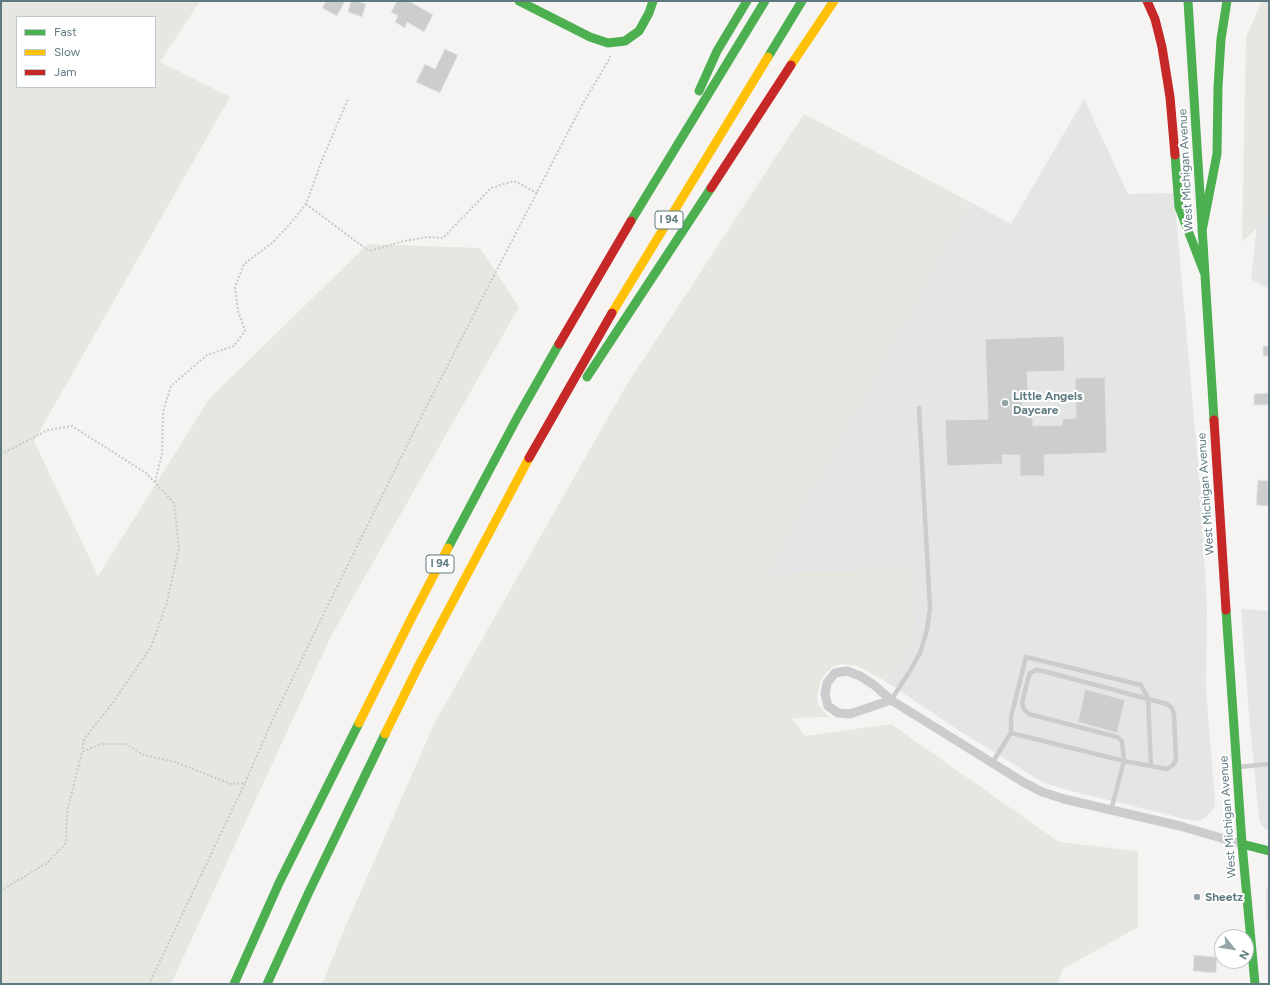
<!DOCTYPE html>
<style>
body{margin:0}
#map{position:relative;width:1270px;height:985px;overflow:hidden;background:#f5f4f3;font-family:Figtree,sans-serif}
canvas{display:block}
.frame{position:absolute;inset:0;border:2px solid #5e7a80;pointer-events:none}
.legend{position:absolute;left:16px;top:16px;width:140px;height:72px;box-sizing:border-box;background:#fff;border:1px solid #bfcacc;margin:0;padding:5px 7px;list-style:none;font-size:12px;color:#5e7a80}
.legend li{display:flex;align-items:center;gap:8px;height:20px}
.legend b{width:20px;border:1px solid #bfcacc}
.north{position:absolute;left:1214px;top:929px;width:40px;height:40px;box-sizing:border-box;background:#fff;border:1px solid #bfcacc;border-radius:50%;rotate:120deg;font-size:11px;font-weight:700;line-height:16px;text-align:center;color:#5e7a80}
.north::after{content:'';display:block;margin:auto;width:14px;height:18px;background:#93a5a8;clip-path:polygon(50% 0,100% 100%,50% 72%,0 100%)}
</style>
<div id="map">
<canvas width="1270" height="985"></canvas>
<div class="frame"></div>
<ul class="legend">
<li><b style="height:5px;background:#4caf50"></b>Fast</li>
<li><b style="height:5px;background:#ffc107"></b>Slow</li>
<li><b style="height:5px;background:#c62828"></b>Jam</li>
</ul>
<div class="north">N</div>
</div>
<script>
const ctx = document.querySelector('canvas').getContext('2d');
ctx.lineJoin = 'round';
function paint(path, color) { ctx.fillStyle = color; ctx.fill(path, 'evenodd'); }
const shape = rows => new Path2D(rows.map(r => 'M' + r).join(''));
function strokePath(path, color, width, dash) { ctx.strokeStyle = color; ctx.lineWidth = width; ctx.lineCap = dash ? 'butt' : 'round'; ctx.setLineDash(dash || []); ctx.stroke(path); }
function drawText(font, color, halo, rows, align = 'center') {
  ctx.font = font + ' Figtree,sans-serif'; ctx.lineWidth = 4; ctx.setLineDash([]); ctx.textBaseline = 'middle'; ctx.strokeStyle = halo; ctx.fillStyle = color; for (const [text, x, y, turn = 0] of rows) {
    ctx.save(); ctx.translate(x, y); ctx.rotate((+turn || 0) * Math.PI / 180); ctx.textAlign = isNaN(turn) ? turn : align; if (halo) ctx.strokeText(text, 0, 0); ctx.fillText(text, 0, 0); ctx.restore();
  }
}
paint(shape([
 [1084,99,1128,194,1174,193,1201,497,1207,609,1206,689,1215,801,1214,808,1205,818,1201,820,1194,821,1071,791,1044,783,958,730,885,681,904,655,909,644,766,574,970,202,1011,224],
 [1269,114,1269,289,1251,279],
 [1241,609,1269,611,1269,832,1261,825,1259,819,1249,716],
 [1269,882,1269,963,1266,903,1266,889]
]), '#e4e6e6');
paint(shape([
 [1,1,200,1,160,62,230,97,34,441,98,576,209,399,368,244,480,248,519,307,331,636,171,984,1,984],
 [17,17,155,17,155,87,17,87],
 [1262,1,1269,1,1269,216,1242,242,1246,37],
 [804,114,970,202,766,574,914,569,915,624,909,644,904,655,885,681,858,666,841,664,833,666,821,679,817,697,818,705,829,717,792,718,805,736,891,724,1059,842,1138,851,1138,927,1063,969,1057,984,322,984,344,930,434,724,626,386]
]), '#e5e7e0');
const building = shape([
 [326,1,345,1,337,16,322,8,326,1],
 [351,1,357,1,366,4,362,17,348,12,351,1],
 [397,1,409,1,433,15,424,32,407,22,405,28,395,22,398,16,391,12,397,1],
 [445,49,458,55,440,93,416,82,425,64,435,69,445,49],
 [1064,336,1065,371,1027,372,1028,391,1022,391,1023,416,1033,415,1033,426,1062,425,1062,419,1076,418,1075,378,1105,377,1107,453,1044,455,1045,476,1020,476,1020,455,1002,455,1003,464,947,466,945,420,988,419,985,339,1064,336],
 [1263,346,1269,346,1269,356,1263,356,1263,346],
 [1269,393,1269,405,1254,405,1254,394,1269,393],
 [1258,480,1269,481,1269,506,1256,505,1258,480],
 [1085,689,1125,700,1117,733,1078,722,1085,689],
 [1194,955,1217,957,1216,973,1193,971,1194,955]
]);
paint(building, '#cccece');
strokePath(building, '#e4e4e3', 1);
strokePath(shape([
 [306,204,369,251,404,241,428,237,443,238,491,188,514,181,537,193],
 [1,454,48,430,72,426,146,473,174,503,179,547,167,602,151,647,112,704,84,739,82,751],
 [155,482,162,454,163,412,171,386,207,355,234,346,245,331,238,311,235,287,244,264,272,243,289,225,306,204,322,160,348,99],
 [1,892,5,888,47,863,66,843,67,812,82,752,101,744,126,744,144,755,175,762,231,784,245,783,273,719,325,611,420,419,582,105,610,58,610,54],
 [149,984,245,783]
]), '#c8cac9', 2, [2, 2]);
strokePath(shape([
 [891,700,910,671,920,653,927,630,930,608,919,408],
 [1011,733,1124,761,1167,769,1173,765,1176,760,1174,715,1172,708,1167,704,1043,671,1036,670,1030,673,1028,679,1022,703,1024,709,1029,714,1117,737,1122,741,1124,761,1111,810],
 [992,763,1011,733,1011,717,1026,657,1141,685,1148,698,1151,766],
 [1239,767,1269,764]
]), '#cacccd', 4.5);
strokePath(shape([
 [891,700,850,714,838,713,828,706,825,694,827,683,835,673,847,671,860,676,874,685,891,700,1023,782,1042,792,1064,799,1180,826,1242,844]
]), '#cacccd', 9);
strokePath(shape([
 [519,1,590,37,608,43,625,41,639,31,649,13,653,1],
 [1188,1,1214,420],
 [768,57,802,1],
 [699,91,717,51,747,1],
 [1175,155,1179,207,1204,272],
 [631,221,765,1],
 [1202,231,1217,154,1218,87,1221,39,1227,1],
 [587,377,711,188],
 [448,548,517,418,559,344],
 [1226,610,1242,844,1255,984],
 [1242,844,1269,851],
 [234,984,279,883,359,723],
 [267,984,308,894,385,734]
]), '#4caf50', 9);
strokePath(shape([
 [791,65,834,1],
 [612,313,768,57],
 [359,723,412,617,448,548],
 [385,734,419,665,529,458]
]), '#ffc107', 9);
strokePath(shape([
 [1147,1,1155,19,1162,47,1170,97,1175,155],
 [711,188,791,65],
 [559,344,631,221],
 [1214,420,1226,610],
 [529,458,612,313]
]), '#c62828', 9);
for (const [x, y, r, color] of [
 [1005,403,4,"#93a5a8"],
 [1197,897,4,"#93a5a8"]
]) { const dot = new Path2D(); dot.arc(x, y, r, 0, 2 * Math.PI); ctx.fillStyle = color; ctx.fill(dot); strokePath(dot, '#fff', 1.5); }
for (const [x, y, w] of [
 [669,220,28],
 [440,564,28]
]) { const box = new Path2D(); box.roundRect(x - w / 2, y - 9, w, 18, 3); ctx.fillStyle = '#fff'; ctx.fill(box); strokePath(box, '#5e7a80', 1); }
drawText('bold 11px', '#5e7a80', null, [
 ["I 94",669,220],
 ["I 94",440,564]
]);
drawText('12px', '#5e7a80', '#fff', [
 ["West Michigan Avenue",1186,170,-93],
 ["West Michigan Avenue",1206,494,-94],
 ["West Michigan Avenue",1228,817,-94]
]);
drawText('bold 12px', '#5e7a80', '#fff', [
 ["Little Angels",1013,396],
 ["Daycare",1013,410],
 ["Sheetz",1205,897]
], 'left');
</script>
